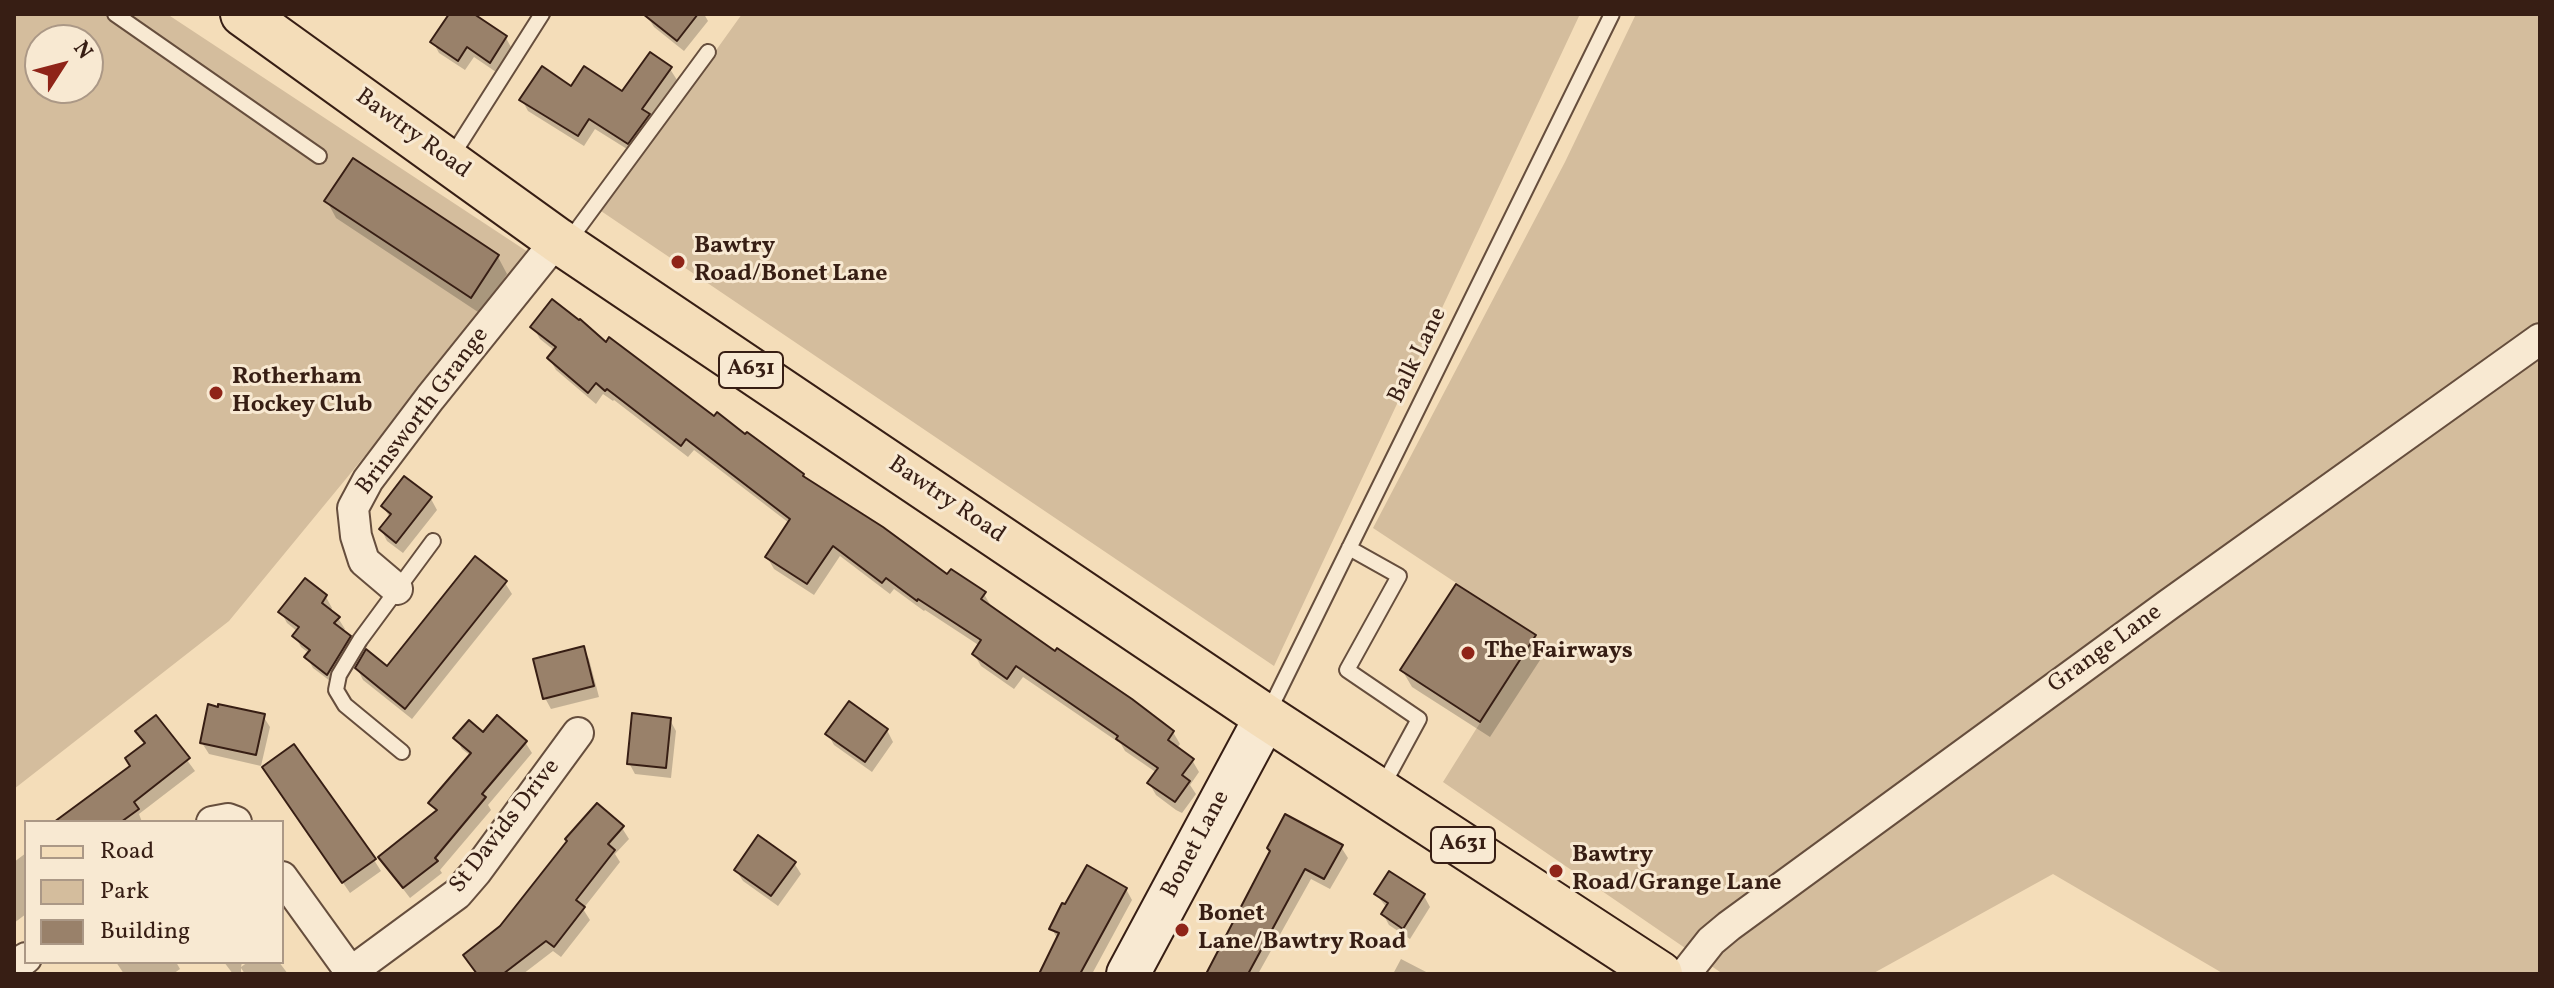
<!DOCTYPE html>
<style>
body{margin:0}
#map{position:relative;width:2554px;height:988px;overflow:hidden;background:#f4ddb9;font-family:Vollkorn,serif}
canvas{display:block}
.frame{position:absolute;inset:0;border:16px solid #371e14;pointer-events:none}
.legend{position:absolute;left:24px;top:820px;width:260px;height:144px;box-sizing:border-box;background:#f8e9d2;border:2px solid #ab9886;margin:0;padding:10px 14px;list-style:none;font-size:24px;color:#371e14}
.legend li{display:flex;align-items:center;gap:16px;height:40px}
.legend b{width:40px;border:2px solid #ab9886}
.north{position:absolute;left:24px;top:24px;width:80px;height:80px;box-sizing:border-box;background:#f8e9d2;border:2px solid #ab9886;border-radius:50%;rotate:54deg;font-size:22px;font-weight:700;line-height:32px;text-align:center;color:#371e14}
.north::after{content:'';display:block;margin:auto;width:28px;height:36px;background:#8f2418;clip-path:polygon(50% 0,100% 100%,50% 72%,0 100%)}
</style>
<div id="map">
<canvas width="2554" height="988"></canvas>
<div class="frame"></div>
<ul class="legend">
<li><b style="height:10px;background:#f4ddb9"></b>Road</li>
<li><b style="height:22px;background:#d4bd9d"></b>Park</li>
<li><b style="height:22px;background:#99816a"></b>Building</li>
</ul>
<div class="north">N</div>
</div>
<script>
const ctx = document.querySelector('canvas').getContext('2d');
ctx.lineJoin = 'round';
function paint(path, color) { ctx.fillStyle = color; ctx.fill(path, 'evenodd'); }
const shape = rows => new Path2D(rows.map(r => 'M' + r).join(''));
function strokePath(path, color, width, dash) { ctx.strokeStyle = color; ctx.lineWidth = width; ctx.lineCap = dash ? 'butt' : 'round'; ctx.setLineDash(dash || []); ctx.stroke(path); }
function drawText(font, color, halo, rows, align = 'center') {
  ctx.font = font + ' Vollkorn,serif'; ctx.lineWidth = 6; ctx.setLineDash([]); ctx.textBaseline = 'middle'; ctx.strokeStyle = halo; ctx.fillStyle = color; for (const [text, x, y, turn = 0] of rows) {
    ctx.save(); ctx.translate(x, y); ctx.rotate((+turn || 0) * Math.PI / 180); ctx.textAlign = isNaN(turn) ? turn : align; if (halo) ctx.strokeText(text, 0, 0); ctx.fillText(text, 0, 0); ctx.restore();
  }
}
paint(shape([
 [14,14,167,14,531,254,229,621,14,789],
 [40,40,88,40,88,88,40,88],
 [742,14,1580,14,1274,666,601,211],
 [1636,14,2540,14,2540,974,2224,974,2053,874,1872,974,1723,974,1443,782,1535,635,1373,528,1565,162]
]), '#d4bd9d');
paint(shape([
 [451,14,470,14,506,38,512,49,496,72,474,57,465,70,439,53,433,42],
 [649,14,704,14,708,21,684,51,654,27,647,16],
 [670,69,677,80,650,117,655,126,635,154,595,129,584,146,528,111,522,100,623,94],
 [327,201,498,257,507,274,481,314,336,218],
 [533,327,606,344,715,419,803,476,806,480,948,577,984,594,991,606,990,607,1173,732,1180,744,1177,748,1192,760,1199,772,1190,785,1196,794,1182,813,1176,810,1156,795,1149,783,1157,773,1125,751,1121,744,1023,677,1014,689,981,666,974,654,980,646,925,610,924,611,894,589,890,594,840,556,814,595,774,569,767,557,789,523,694,450,688,457,614,400,613,401,603,394,596,404,556,370,549,358,555,351,540,339],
 [405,478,431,499,437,510,403,553,387,541,381,529,390,518,383,506],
 [505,583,512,594,412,719,363,680,357,668,388,669],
 [326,597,332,608,330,611,338,618,345,629,342,632,349,638,356,649,334,684,313,668,307,657,310,654,301,647,295,636,298,632,287,623,281,612],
 [1534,637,1544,654,1490,737,1412,687,1402,670],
 [583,648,589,659,599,697,551,709,545,698],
 [263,716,270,727,261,766,209,754,202,743],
 [156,718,195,771,139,814,142,822,58,822,132,767,146,744,138,731],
 [670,720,676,731,671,778,635,774,629,763],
 [887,730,893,742,872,772,834,745,828,734],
 [483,735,525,742,532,753,488,805,491,810,440,870,442,873,410,898,387,868,437,813,431,803,471,756,462,749,456,738],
 [271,778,374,860,381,871,350,893],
 [622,828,629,839,615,854,620,862,583,909,590,920,561,957,553,951,523,974,478,974,502,928,569,841],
 [1341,847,1348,858,1330,889,1311,879,1258,974,1208,974,1271,853],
 [26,853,26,914,14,923,14,862],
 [794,863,801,874,778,906,743,881,736,870],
 [1126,889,1132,900,1092,974,1041,974,1058,940,1052,929],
 [1376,894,1424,896,1430,907,1410,939,1389,925,1383,914,1387,908],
 [1401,959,1430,974,1393,974],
 [116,962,176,962,180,969,173,974,124,974],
 [224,962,242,962,241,967,248,962,279,962,288,974,245,974,241,968,241,974,233,974]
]), '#0003');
const building = shape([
 [449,14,474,14,507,36,490,63,467,47,458,61,430,42,449,14],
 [643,14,698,14,677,41,643,14],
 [650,52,672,67,642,109,650,114,628,144,589,119,578,136,519,100,542,66,571,86,584,66,622,91,650,52],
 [353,158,499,255,471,298,324,201,353,158],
 [552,299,579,320,580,319,606,342,609,337,714,416,717,412,745,434,747,432,804,474,803,476,883,527,947,574,951,569,986,592,981,599,1055,651,1057,648,1132,699,1174,731,1168,740,1194,759,1182,775,1190,781,1175,802,1147,783,1158,768,1116,739,1118,736,1016,666,1007,679,972,654,981,640,918,599,917,601,886,578,882,583,833,546,807,584,765,557,790,519,686,439,681,446,607,389,605,391,596,383,588,393,547,358,556,347,530,327,552,299],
 [404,476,432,497,396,543,379,529,391,514,381,506,404,476],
 [475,556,507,581,405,709,355,668,366,649,387,666,475,556],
 [305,578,327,595,322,603,340,617,334,623,351,636,327,675,304,657,310,650,292,636,299,627,278,612,305,578],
 [1456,584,1536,635,1480,722,1400,670,1456,584],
 [584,646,594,686,543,699,533,659,584,646],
 [849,701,888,729,865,762,825,734,849,701],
 [208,704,218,707,218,704,265,714,256,755,200,743,208,704],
 [632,713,671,718,666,768,627,764,632,713],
 [156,715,190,758,134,802,139,809,121,822,54,822,130,766,125,758,145,743,135,731,156,715],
 [497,715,527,741,482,794,486,797,435,858,438,861,403,888,378,857,437,810,428,803,471,753,453,738,469,720,483,732,497,715],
 [294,744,376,859,342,883,262,767,294,744],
 [597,803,624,826,608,844,615,850,576,900,585,907,554,947,546,941,503,974,477,974,463,955,500,926,567,841,565,839,597,803],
 [1285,814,1343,845,1324,879,1305,869,1248,974,1206,974,1270,851,1267,848,1285,814],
 [758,835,796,862,771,896,734,870,758,835],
 [1087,865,1127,888,1080,974,1039,974,1059,933,1049,929,1062,903,1065,904,1087,865],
 [1389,871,1425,894,1403,929,1381,914,1388,903,1374,894,1389,871]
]);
paint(building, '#99816a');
strokePath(building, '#371e14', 2);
const lane = shape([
 [115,14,319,156],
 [450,159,542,14],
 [568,242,708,52],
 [1349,548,1399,576,1347,670,1419,719,1381,789],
 [1268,713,1612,14],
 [402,752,345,705,336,690,339,675,360,640,433,541]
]);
const street = shape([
 [397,589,364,561,356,536,353,508,368,480,430,398,557,240],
 [212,822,228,819,236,822],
 [282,877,352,974],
 [14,967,26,958],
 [351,972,457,894,476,872,578,733],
 [1685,974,1711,941,1729,926,2168,605,2540,339]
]);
const secondary = shape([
 [1128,974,1266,717]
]);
const primary = shape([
 [243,14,557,240,1266,717,1660,974]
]);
strokePath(lane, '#664e3d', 18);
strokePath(street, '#664e3d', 34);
strokePath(secondary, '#371e14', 46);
strokePath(primary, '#371e14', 48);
strokePath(lane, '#f8e9d2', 14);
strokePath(street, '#f8e9d2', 30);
strokePath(secondary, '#f8e9d2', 42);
strokePath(primary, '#f4ddb9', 44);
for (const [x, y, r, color] of [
 [678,262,8,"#8f2418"],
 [216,393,8,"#8f2418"],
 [1468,653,8,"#8f2418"],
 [1556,871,8,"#8f2418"],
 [1182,930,8,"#8f2418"]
]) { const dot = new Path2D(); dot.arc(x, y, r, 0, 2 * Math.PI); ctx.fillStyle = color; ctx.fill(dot); strokePath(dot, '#f8e9d2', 3); }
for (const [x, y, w] of [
 [751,370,64],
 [1463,845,64]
]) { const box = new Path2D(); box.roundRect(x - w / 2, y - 18, w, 36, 6); ctx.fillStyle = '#f8e9d2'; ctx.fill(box); strokePath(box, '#371e14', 2); }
drawText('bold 22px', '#371e14', null, [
 ["A631",751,370],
 ["A631",1463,845]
]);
drawText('24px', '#371e14', '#f8e9d2', [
 ["Bawtry Road",412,135,36],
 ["Balk Lane",1419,356,-64],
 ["Brinsworth Grange",424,412,-53],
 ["Bawtry Road",946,501,34],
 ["Grange Lane",2106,650,-36],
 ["St Davids Drive",506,827,-52],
 ["Bonet Lane",1197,845,-62]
]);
drawText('bold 24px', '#371e14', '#f8e9d2', [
 ["Bawtry",694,248],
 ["Road/Bonet Lane",694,276],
 ["Rotherham",232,379],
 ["Hockey Club",232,407],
 ["The Fairways",1484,653],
 ["Bawtry",1572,857],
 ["Road/Grange Lane",1572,885],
 ["Bonet",1198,916],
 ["Lane/Bawtry Road",1198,944]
], 'left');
</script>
